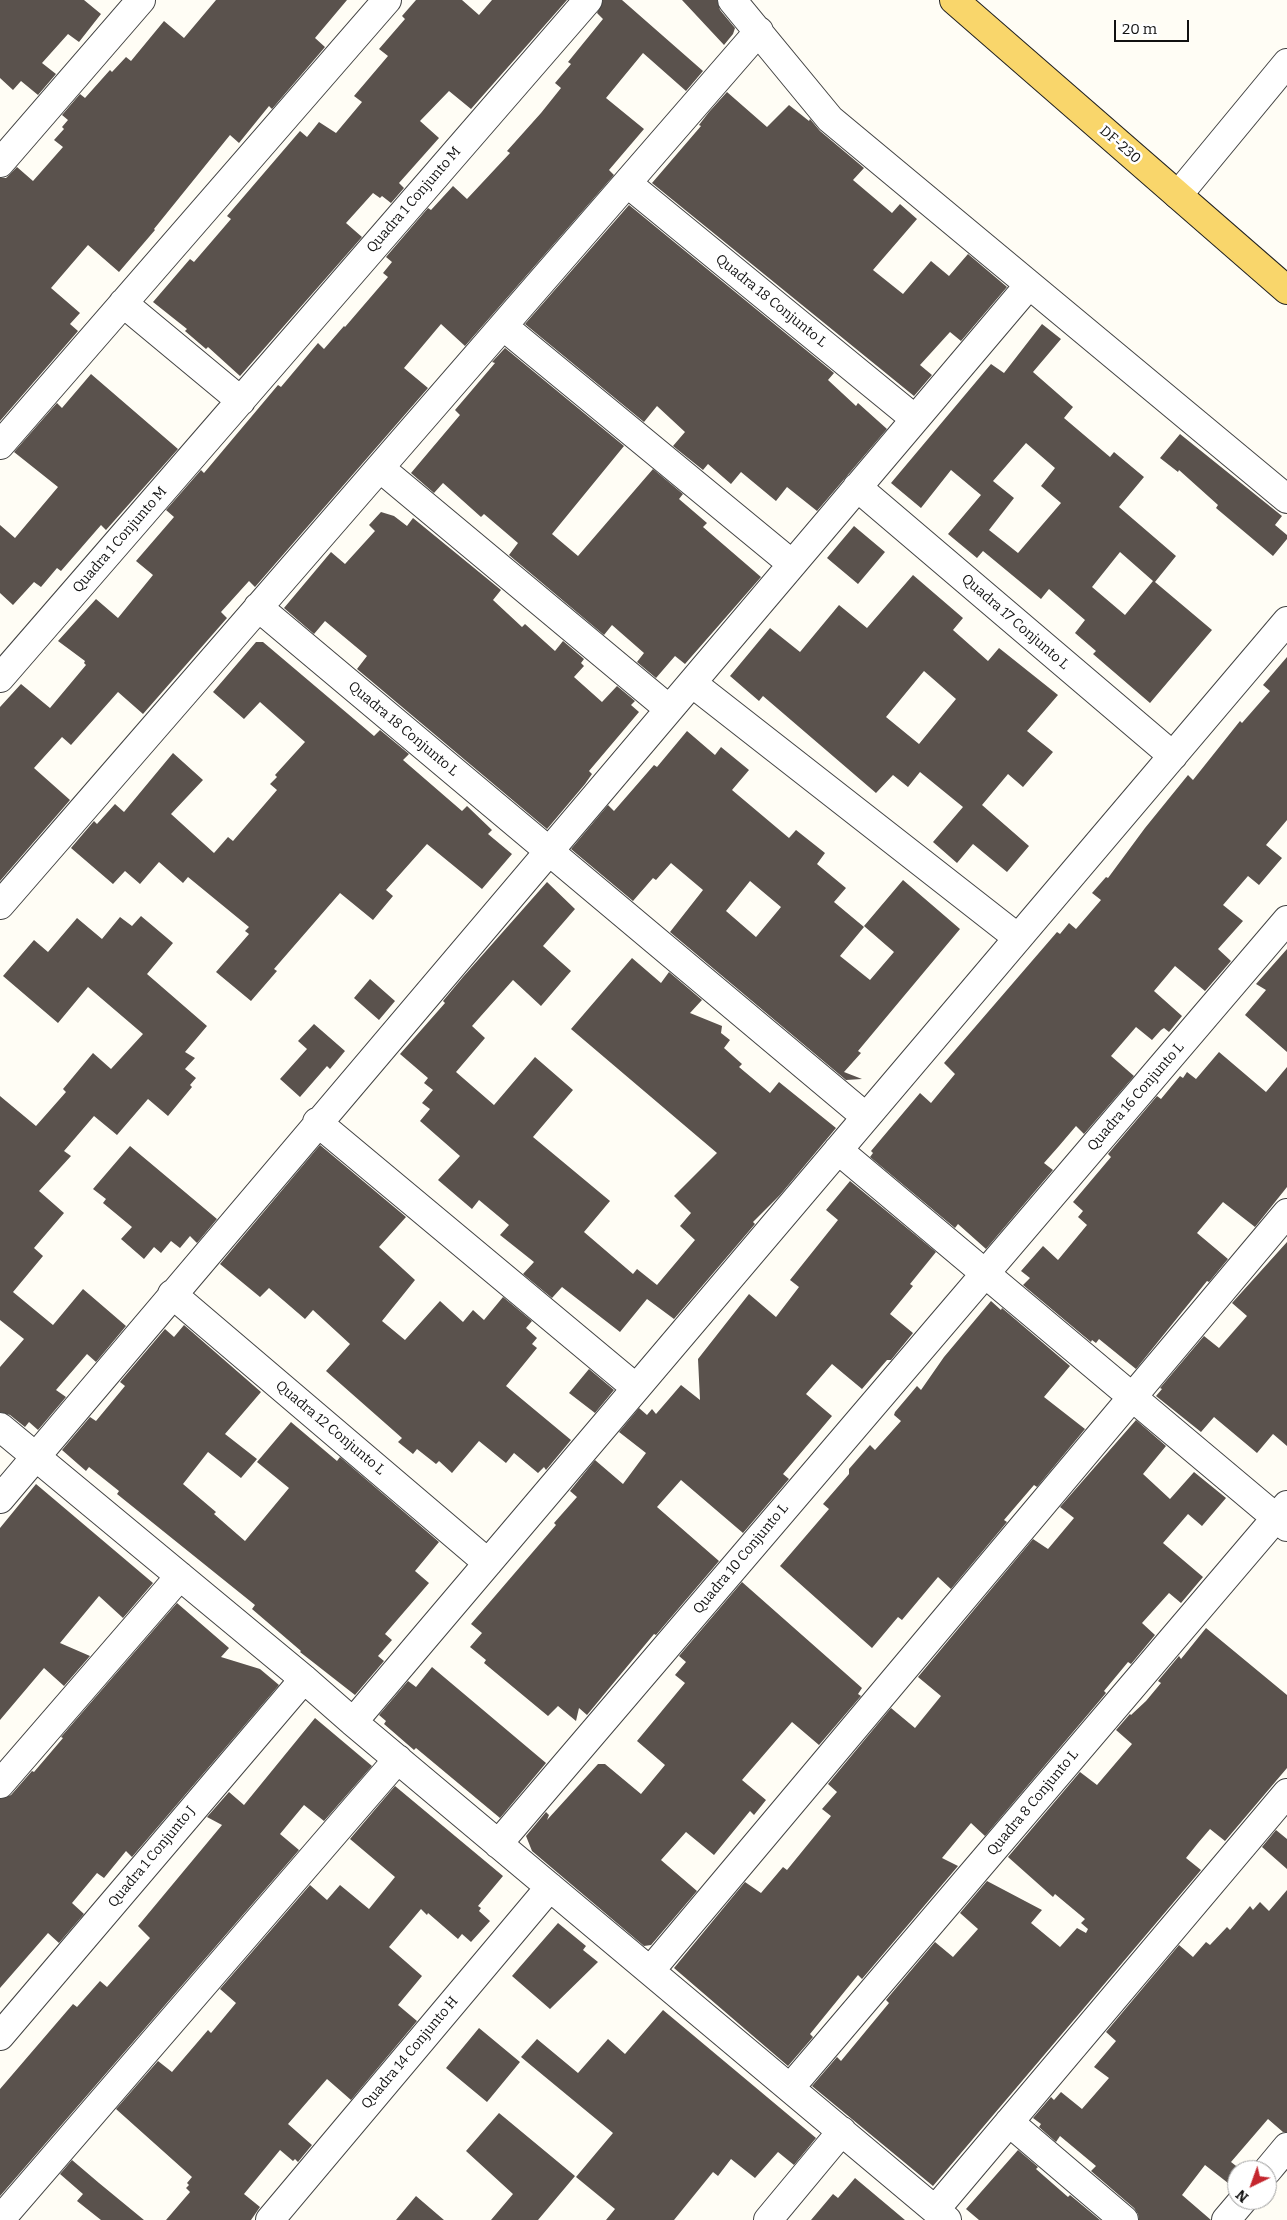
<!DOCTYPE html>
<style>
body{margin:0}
#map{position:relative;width:1287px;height:2220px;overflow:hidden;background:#fffdf5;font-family:Bitter,serif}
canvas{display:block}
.north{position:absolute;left:1227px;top:2160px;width:50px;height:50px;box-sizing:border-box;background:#fff;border:1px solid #a0a0a0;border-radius:50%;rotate:222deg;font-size:14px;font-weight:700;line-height:20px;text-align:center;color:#111}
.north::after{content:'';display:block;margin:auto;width:18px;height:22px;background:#c4262e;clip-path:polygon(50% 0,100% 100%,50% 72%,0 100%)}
.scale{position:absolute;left:1114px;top:20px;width:75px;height:22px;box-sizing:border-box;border:2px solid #111;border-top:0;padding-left:6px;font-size:15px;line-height:18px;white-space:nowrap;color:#111;-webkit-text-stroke:4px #fff;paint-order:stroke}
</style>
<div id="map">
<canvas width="1287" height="2220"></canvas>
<div class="north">N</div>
<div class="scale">20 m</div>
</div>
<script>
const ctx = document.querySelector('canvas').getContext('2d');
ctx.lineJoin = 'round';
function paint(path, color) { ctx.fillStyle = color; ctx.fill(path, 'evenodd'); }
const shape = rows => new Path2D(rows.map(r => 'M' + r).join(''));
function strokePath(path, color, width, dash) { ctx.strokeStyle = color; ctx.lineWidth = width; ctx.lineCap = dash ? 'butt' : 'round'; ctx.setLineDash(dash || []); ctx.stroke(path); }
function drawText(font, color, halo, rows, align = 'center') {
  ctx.font = font + ' Bitter,serif'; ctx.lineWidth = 5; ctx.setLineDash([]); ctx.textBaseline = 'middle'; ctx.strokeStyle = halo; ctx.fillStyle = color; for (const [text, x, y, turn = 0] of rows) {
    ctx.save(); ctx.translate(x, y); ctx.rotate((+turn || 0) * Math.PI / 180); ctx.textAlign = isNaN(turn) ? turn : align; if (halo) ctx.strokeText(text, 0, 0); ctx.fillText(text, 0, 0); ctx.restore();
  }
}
paint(shape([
 [0,0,84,0,101,14,79,42,68,34,42,63,56,74,38,95,21,81,13,90,0,78],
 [216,0,347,0,315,38,325,47,272,109,269,106,239,143,230,135,154,229,155,230,119,272,88,245,51,288,80,313,70,324,78,331,0,421,0,178,6,178,17,167,33,181,63,147,54,140,64,129,62,127,68,120,62,115,80,94,85,98,110,70,112,72,126,57,131,61,164,21,184,38],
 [416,0,462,0,479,15,492,0,567,0,471,109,449,91,420,121,439,138,399,183,404,188,391,203,382,196,380,198,373,193,346,223,362,237,240,376,208,347,206,349,185,331,187,329,153,302,190,259,194,262,231,219,227,216,300,131,307,137,319,122,336,133,362,102,354,96,388,56,379,49,405,19,402,16],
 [603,0,622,0,703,71,686,91,643,53,606,98,644,129,609,170,614,175,465,346,441,324,404,368,428,388,255,587,249,581,221,612,227,618,143,714,118,692,71,745,62,737,34,768,70,800,0,881,0,707,21,684,50,708,86,665,84,663,85,661,58,641,96,599,118,618,153,575,136,561,174,517,166,510,201,470,204,473,278,385,281,387,318,343,324,349,344,326,345,327,388,277,383,273,392,262,386,257,428,208,431,210,453,186,467,199,510,153,507,151,541,113,561,88,555,83,571,64,568,62,603,19,597,13],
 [682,0,717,0,720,10,735,28,733,34,724,45],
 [727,92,767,127,789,105,809,121,810,119,820,131,864,168,853,180,892,213,900,204,917,219,873,270,903,294,931,261,949,276,968,254,1007,287,961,341,950,332,920,365,932,375,914,396,652,183,701,126,699,125,709,112],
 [629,205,834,373,828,380,856,406,858,403,887,429,817,511,787,487,776,501,741,472,731,484,708,464,703,470,673,446,685,432,657,406,644,422,525,324],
 [1042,324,1061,339,1033,372,1073,407,1064,418,1110,457,1114,452,1144,477,1119,507,1176,556,1155,582,1212,630,1150,703,1093,654,1096,651,1075,633,1085,620,1049,589,1041,599,983,551,977,558,948,534,981,495,951,470,921,508,891,483,991,364,1004,373],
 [1026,443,1055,468,1041,486,1061,503,1018,553,989,530,1014,498,993,481],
 [1120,552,1153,581,1125,615,1092,587],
 [505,348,624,446,552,534,578,556,653,469,683,494,679,499,707,523,703,527,761,577,685,664,675,656,656,678,637,662,644,653,612,625,604,635,509,555,518,543,484,514,481,517,443,483,434,493,411,473,460,415,455,410,495,363,492,362],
 [91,374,178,449,106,530,101,525,61,571,57,568,41,587,34,582,13,605,0,593,0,525,15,538,58,487,14,452,57,403,62,408],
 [1180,434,1282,516,1275,525,1287,535,1287,539,1273,556,1216,508,1218,505,1179,470,1178,472,1160,458],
 [381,512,394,516,407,526,413,518,501,590,493,600,522,627,525,624,555,651,563,641,584,659,581,663,584,666,574,677,602,702,617,686,635,701,631,705,639,712,589,771,592,774,585,784,547,829,357,669,367,656,325,621,314,634,284,608,331,552,345,564,375,531,369,525],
 [854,526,885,552,858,584,827,558],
 [913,575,963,618,953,630,988,661,999,648,1058,695,1027,731,1053,752,1023,787,1008,774,982,805,1029,846,1007,872,973,844,957,863,933,842,963,807,920,772,908,787,893,775,876,793,763,696,759,701,730,676,770,628,800,652,839,605,867,628],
 [924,671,956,699,919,744,886,717],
 [256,642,263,642,374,736,380,730,409,754,403,760,462,811,467,806,492,830,488,834,512,854,482,889,427,844,386,890,393,896,373,920,340,893,274,969,277,971,251,1001,216,972,249,934,245,931,249,927,188,877,183,883,159,862,140,884,125,871,113,884,71,848,94,821,97,824,115,804,124,812,173,753,203,780,171,814,214,853,228,837,233,841,277,790,270,784,277,777,275,775,305,742,260,702,244,719,213,692],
 [1287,657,1287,820,1266,845,1282,858,1259,885,1248,876,1223,905,1243,921,1218,949,1231,961,1205,991,1175,966,1154,991,1182,1016,1169,1032,1164,1028,1161,1030,1152,1040,1136,1027,1111,1056,1134,1076,1084,1134,1076,1126,1059,1146,1044,1163,1053,1170,986,1249,958,1224,955,1228,870,1157,873,1153,871,1151,920,1093,931,1103,955,1074,944,1063,1057,932,1060,934,1069,923,1076,929,1101,900,1092,893,1106,877,1108,878,1145,828,1188,775,1193,780,1240,721,1242,723,1270,691,1263,685],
 [687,731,715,755,721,747,749,770,732,790,789,838,796,830,825,853,817,864,846,888,834,902,864,927,840,956,870,980,894,952,864,926,903,880,960,929,858,1051,861,1053,844,1072,862,1079,846,1080,670,932,703,890,671,863,656,880,653,878,633,901,571,849,608,805,614,811,654,765,657,767],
 [750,881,781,907,756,937,726,911],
 [547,882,575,909,543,946,571,971,541,1006,513,980,472,1026,485,1038,456,1072,494,1105,535,1057,573,1090,533,1137,610,1201,584,1232,633,1274,637,1269,657,1285,695,1240,680,1226,691,1213,674,1196,717,1153,571,1029,632,958,661,983,669,972,702,1000,690,1013,722,1026,721,1033,730,1040,724,1048,742,1064,739,1067,770,1093,779,1082,836,1128,780,1195,753,1222,755,1224,674,1319,647,1299,620,1332,562,1287,552,1298,523,1274,534,1262,500,1235,509,1225,479,1200,472,1209,438,1180,460,1156,420,1121,430,1109,422,1103,433,1090,424,1083,428,1078,400,1054,445,1003,443,1001,463,977],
 [141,916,173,943,147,974,207,1026,185,1052,195,1058,185,1069,196,1078,190,1085,192,1087,168,1116,148,1099,117,1135,94,1116,64,1151,71,1156,39,1191,64,1213,34,1248,43,1256,13,1292,53,1325,83,1289,126,1326,96,1362,87,1354,56,1390,66,1397,38,1430,29,1422,25,1427,10,1415,0,1412,0,1367,24,1339,0,1320,0,1096,36,1126,66,1092,63,1089,93,1053,111,1069,143,1034,88,987,58,1023,3,976,34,940,48,952,77,918,102,939,120,917,132,926],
 [1287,949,1287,1052,1245,1015,1266,990,1256,984],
 [370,979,395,1001,379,1020,354,998],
 [314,1024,345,1051,330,1069,327,1066,300,1097,280,1079,307,1049,298,1041],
 [1219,1052,1266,1092,1287,1067,1287,1187,1255,1227,1223,1202,1197,1233,1228,1259,1209,1282,1207,1281,1136,1369,1099,1339,1096,1343,1092,1340,1091,1342,1023,1285,1030,1278,1021,1271,1043,1246,1058,1260,1087,1225,1078,1217,1083,1211,1073,1202,1111,1157,1108,1154,1157,1096,1161,1099,1180,1076,1183,1078,1187,1072,1196,1079],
 [320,1145,406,1217,379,1247,415,1280,382,1321,405,1340,440,1301,463,1322,473,1310,484,1320,503,1297,532,1321,526,1328,537,1338,532,1344,537,1348,506,1386,571,1440,546,1470,544,1467,538,1473,514,1453,506,1463,479,1441,452,1473,439,1461,436,1464,417,1449,413,1454,398,1442,402,1438,326,1371,350,1344,313,1310,305,1319,269,1288,260,1297,220,1264],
 [130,1146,217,1219,197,1243,190,1236,180,1248,171,1241,161,1253,154,1247,144,1259,121,1239,132,1227,103,1203,106,1199,93,1189],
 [850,1181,936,1252,910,1284,913,1286,890,1314,913,1333,891,1360,887,1360,862,1389,832,1364,806,1394,832,1416,783,1474,789,1479,743,1533,681,1480,657,1507,719,1561,656,1635,654,1634,587,1715,579,1708,576,1721,558,1706,548,1716,484,1663,486,1660,470,1647,482,1633,471,1624,556,1525,554,1523,577,1497,570,1491,595,1460,623,1484,646,1453,619,1432,639,1408,647,1415,652,1409,656,1414,681,1385,700,1400,698,1359,749,1294,776,1317,799,1287,790,1280,838,1220,826,1210],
 [1287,1242,1287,1446,1273,1434,1257,1453,1214,1417,1201,1432,1156,1396,1162,1389,1160,1388,1204,1336,1219,1348,1247,1316,1232,1303],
 [991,1301,1001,1310,1002,1308,1070,1366,1044,1397,1085,1429,1037,1487,1034,1485,1004,1520,1007,1522,951,1589,938,1577,902,1620,898,1617,872,1648,780,1566,829,1509,823,1504,849,1474,849,1469,870,1445,875,1450,901,1421,894,1415,895,1412,917,1386,921,1390,944,1357],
 [184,1325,261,1392,225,1434,257,1459,241,1478,208,1452,183,1484,216,1512,214,1514,245,1541,289,1488,257,1462,291,1422,337,1461,340,1457,439,1542,415,1571,429,1583,385,1634,392,1640,378,1656,384,1661,355,1695,300,1652,301,1651,252,1609,255,1605,117,1494,119,1491,89,1467,86,1471,62,1450,90,1417,96,1421,125,1386,120,1382,165,1329,174,1337],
 [589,1369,614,1390,595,1413,569,1393],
 [1136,1420,1166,1446,1143,1474,1170,1499,1194,1472,1226,1498,1202,1526,1188,1514,1163,1543,1203,1577,1181,1603,1169,1593,1142,1623,1155,1635,1131,1664,1128,1662,1104,1691,1106,1693,985,1836,971,1823,942,1858,958,1866,862,1979,858,1975,810,2034,813,2037,788,2066,674,1968,745,1882,761,1893,783,1867,787,1870,831,1816,822,1809,837,1792,828,1784,891,1708,915,1728,941,1696,918,1677,1033,1539,1048,1549,1074,1518,1060,1507],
 [36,1484,153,1583,123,1618,99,1596,60,1643,90,1656,64,1686,44,1668,0,1720,0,1528],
 [742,1582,862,1688,858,1694,861,1696,819,1745,792,1722,742,1780,766,1800,754,1815,750,1811,714,1855,686,1832,661,1860,697,1891,651,1945,644,1946,532,1851,526,1836,546,1812,549,1815,547,1820,598,1764,605,1764,641,1794,665,1765,637,1741,685,1683,675,1675,686,1662,679,1656],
 [177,1603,229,1648,221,1657,260,1669,279,1685,132,1857,126,1851,104,1878,97,1873,72,1903,84,1914,59,1943,48,1933,0,1988,0,1799,11,1795,32,1771,34,1772,63,1738,61,1737],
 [1206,1628,1287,1695,1287,1768,1225,1841,1210,1829,1198,1843,1186,1858,1201,1870,933,2186,812,2086,837,2057,841,2061,889,2003,886,2000,935,1942,953,1957,978,1929,960,1913,987,1881,1042,1910,1031,1923,1060,1947,1077,1928,1086,1933,1088,1929,1081,1923,1085,1919,1055,1894,1053,1897,1008,1857,1080,1772,1097,1785,1132,1744,1116,1730,1130,1714,1131,1715,1146,1701,1161,1683,1158,1681,1179,1656,1181,1659],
 [432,1667,546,1763,500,1818,416,1748,414,1750,384,1724,386,1721,379,1715,408,1681,416,1687],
 [315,1718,372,1766,324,1821,304,1805,280,1834,299,1850,0,2196,0,2089,73,2004,77,2007,100,1981,107,1987,150,1938,138,1926,222,1825,207,1817,229,1792,244,1805],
 [395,1786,503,1876,478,1906,481,1908,479,1911,490,1921,471,1942,462,1934,458,1939,428,1913,427,1915,421,1909,389,1947,422,1976,398,2005,417,2021,351,2100,327,2079,288,2124,312,2145,298,2162,295,2159,293,2161,280,2150,244,2194,260,2207,251,2220,166,2220,190,2192,186,2188,189,2185,187,2183,192,2177,116,2109,158,2061,172,2072,208,2030,211,2033,236,2003,220,1989,310,1885,327,1900,340,1885,369,1909,395,1877,350,1839],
 [1276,1830,1287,1839,1287,1869,1262,1847],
 [1287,1890,1287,2132,1283,2132,1268,2119,1231,2162,1240,2169,1228,2183,1205,2165,1182,2195,1211,2220,1139,2220,1138,2214,1134,2208,1091,2171,1096,2166,1060,2136,1056,2142,1039,2127,1041,2124,1033,2118,1051,2097,1054,2100,1061,2092,1082,2109,1109,2078,1094,2067,1116,2041,1106,2032,1179,1945,1193,1957,1206,1942,1210,1945,1227,1927,1230,1930,1250,1906,1253,1910,1260,1902,1269,1911],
 [558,1923,586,1946,583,1950,598,1962,550,2009,512,1976],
 [663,2010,816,2138,794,2165,778,2152,755,2178,731,2159,718,2176,713,2172,674,2220,606,2220,615,2209,576,2177,613,2133,521,2057,537,2039,578,2073,608,2039,625,2054],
 [479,2028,520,2062,487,2102,446,2068],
 [499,2113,575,2176,538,2220,491,2220,513,2194,466,2151],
 [1018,2150,1038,2167,1036,2169,1068,2197,1070,2195,1100,2220,979,2220,966,2209],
 [72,2160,99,2183,144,2220,101,2220,77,2201,83,2194,60,2174],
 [855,2178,905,2220,811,2220,833,2194,838,2198],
 [416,2196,444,2220,396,2220]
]), '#5a524d');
const street = shape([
 [732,0,830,119,1287,499],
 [0,163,141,0],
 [627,183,915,419],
 [1178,195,1287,63],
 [123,303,241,401],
 [503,326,792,564],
 [0,445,387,0],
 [380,468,669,709],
 [857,487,1173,756],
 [258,607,866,1117],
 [0,678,588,0],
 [692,683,1018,938],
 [0,905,759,31],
 [317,1122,636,1388],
 [838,1150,1287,1527],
 [172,1294,488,1563],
 [0,1427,304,1679,353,1722,947,2220],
 [0,1499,1029,285],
 [353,1722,1287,621],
 [0,1784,180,1576],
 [498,1844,1287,920],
 [650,1971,1287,1213],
 [0,2036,304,1679],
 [790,2088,1287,1505],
 [1009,2122,1124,2220],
 [1267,2171,1287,2147],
 [935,2210,1287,1793],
 [0,2220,398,1759],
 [270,2220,550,1887],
 [768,2220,842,2131],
 [1226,2220,1243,2200]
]);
const primary = shape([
 [954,0,1287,290]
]);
strokePath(street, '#444', 30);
strokePath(primary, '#222', 30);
strokePath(street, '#fff', 28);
strokePath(primary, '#f9d66b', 28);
drawText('14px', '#111', '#fff', [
 ["DF-230",1120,145,41],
 ["Quadra 1 Conjunto M",414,200,-49],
 ["Quadra 18 Conjunto L",771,301,39],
 ["Quadra 1 Conjunto M",120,540,-49],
 ["Quadra 17 Conjunto L",1015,622,41],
 ["Quadra 18 Conjunto L",403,729,40],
 ["Quadra 16 Conjunto L",1136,1097,-49],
 ["Quadra 12 Conjunto L",330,1428,40],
 ["Quadra 10 Conjunto L",741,1559,-50],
 ["Quadra 8 Conjunto L",1033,1803,-50],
 ["Quadra 1 Conjunto J",152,1857,-50],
 ["Quadra 14 Conjunto H",410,2053,-50]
]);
</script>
